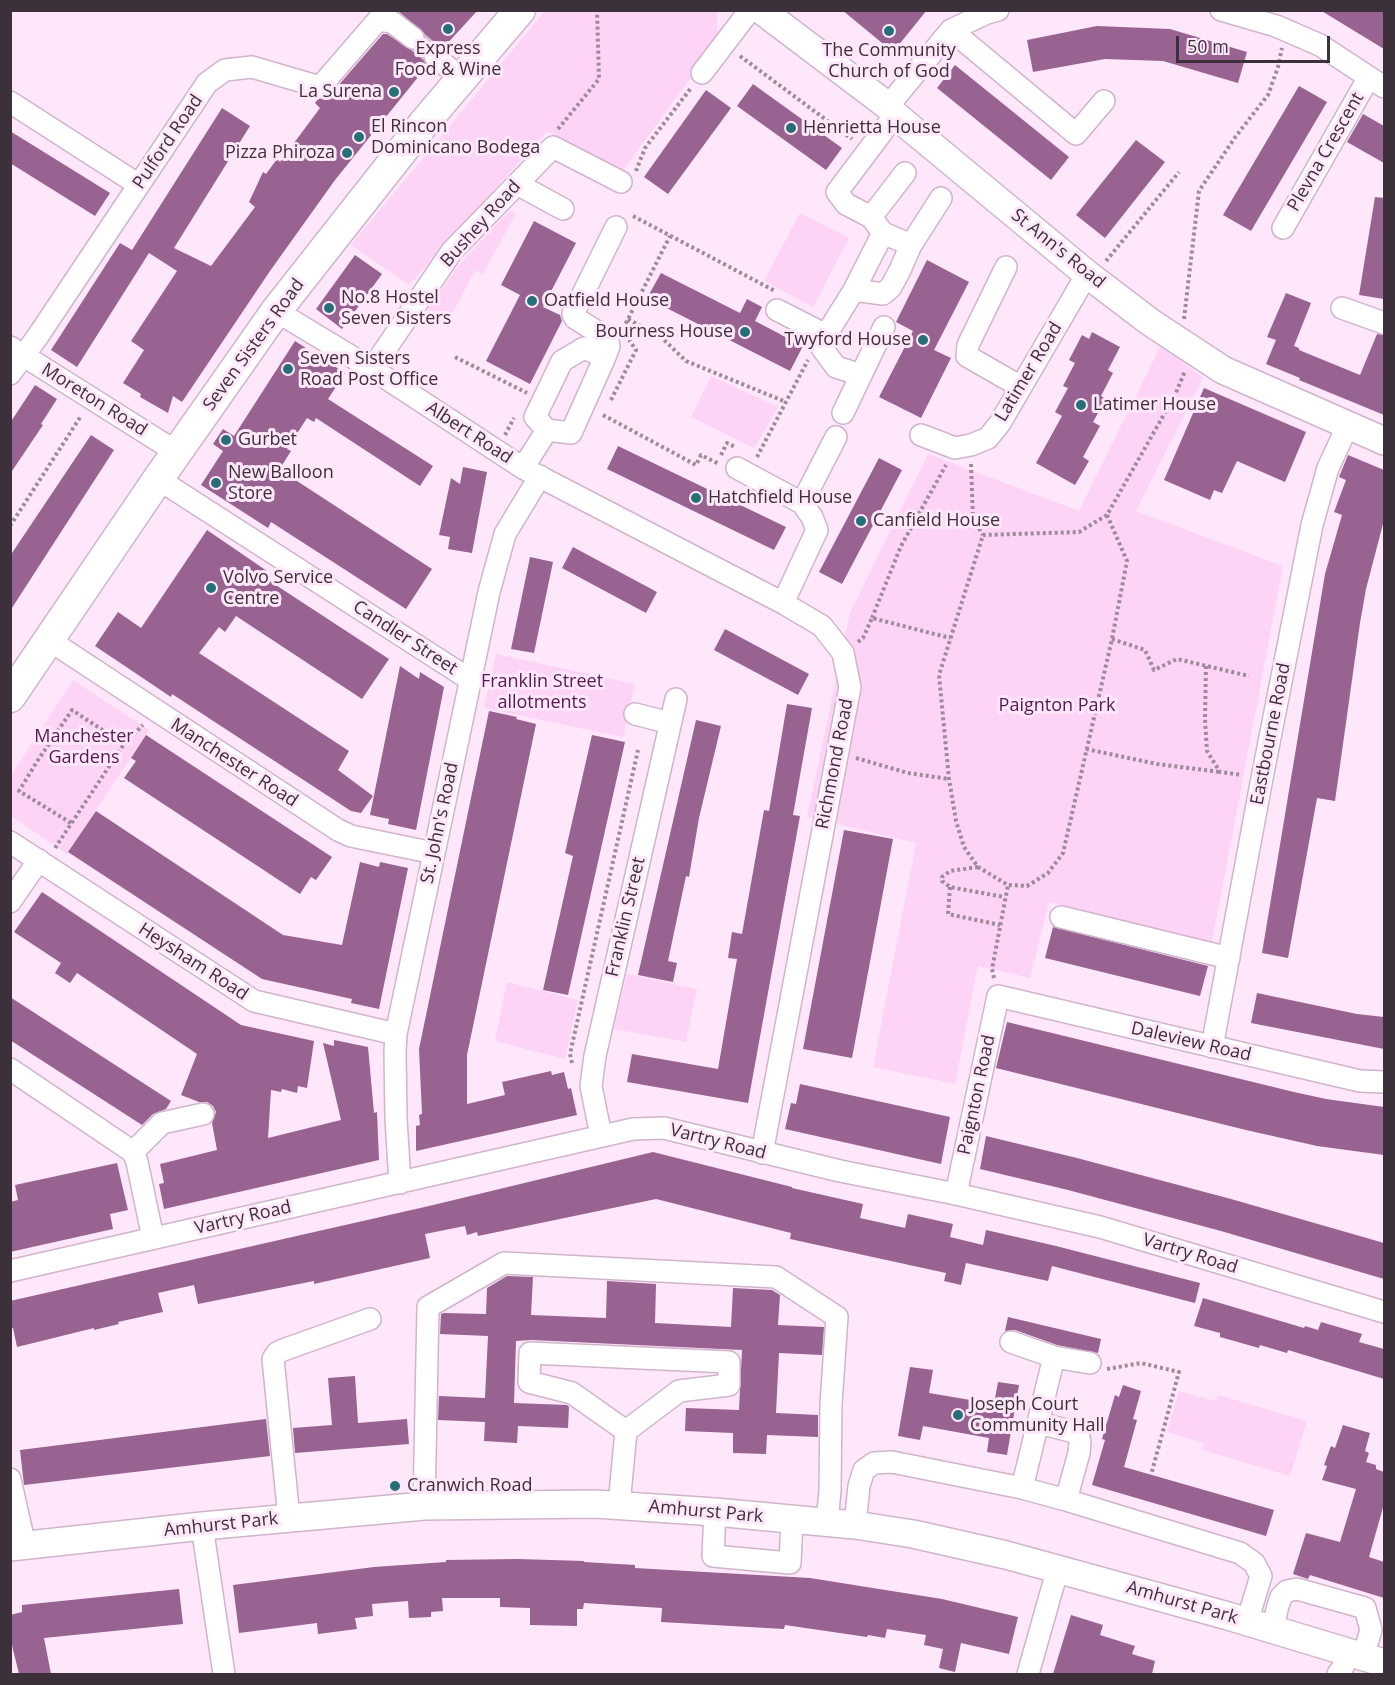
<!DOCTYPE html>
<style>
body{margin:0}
#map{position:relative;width:1395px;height:1685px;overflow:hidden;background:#ffe7fb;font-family:"Open Sans",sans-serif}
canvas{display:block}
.frame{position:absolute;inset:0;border:12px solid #3c313a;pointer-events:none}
.scale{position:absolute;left:1176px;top:36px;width:154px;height:27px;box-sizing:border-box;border:3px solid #3c313a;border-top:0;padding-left:8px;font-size:18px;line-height:21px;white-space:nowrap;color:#3c313a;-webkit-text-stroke:4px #ffe7fb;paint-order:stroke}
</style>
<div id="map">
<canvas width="1395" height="1685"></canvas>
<div class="frame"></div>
<div class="scale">50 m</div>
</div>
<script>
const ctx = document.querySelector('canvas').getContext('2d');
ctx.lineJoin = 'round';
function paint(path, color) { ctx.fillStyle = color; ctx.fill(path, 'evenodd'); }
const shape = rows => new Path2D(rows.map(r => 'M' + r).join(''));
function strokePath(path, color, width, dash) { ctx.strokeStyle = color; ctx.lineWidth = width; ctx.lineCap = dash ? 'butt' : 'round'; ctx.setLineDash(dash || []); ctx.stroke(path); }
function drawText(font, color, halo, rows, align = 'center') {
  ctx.font = font + ' "Open Sans",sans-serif'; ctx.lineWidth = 6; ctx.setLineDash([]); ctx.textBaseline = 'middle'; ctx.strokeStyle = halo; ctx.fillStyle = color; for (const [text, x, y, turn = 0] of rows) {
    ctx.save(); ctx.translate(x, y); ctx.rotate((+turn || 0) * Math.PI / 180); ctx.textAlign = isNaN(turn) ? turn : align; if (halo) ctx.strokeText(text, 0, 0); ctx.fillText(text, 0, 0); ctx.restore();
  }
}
paint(shape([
 [713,10,717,13,718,41,621,173,547,131,409,285,351,245,545,11],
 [510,210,516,213,483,274,475,270,448,322,428,309,458,266],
 [800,213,849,238,813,307,764,281],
 [1161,345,1203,378,1136,511,1283,566,1212,942,1049,902,1030,978,978,966,955,1084,873,1067,916,843,807,817,850,613,928,454,1079,511],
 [711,376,778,407,754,448,691,417],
 [496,654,635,684,623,737,484,708],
 [73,680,149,730,67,854,11,816,10,777],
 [627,974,697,989,686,1042,614,1029],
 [507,982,578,1000,565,1059,495,1041],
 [1179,1391,1216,1401,1218,1395,1307,1421,1290,1476,1202,1450,1204,1443,1167,1432]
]), '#fdd3f6');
paint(shape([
 [397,10,478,10,444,47,438,44,432,44,425,48,423,59,427,66,335,180,270,271,182,402,173,396,168,413,140,397,141,394,123,383,144,350,131,341,177,271,149,253,77,367,51,350,120,243,132,250,222,108,250,126,174,248,211,266,255,207,249,202,263,172,266,174,277,159,280,162,291,147,320,108,315,103,318,99,324,99,330,95,383,34,387,34,411,50,417,50,423,45,426,39,424,33],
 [842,10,927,10,893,52],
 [1320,10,1384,10,1384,49],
 [1097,26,1170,29,1247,52,1238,83,1163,61,1105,59,1033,72,1027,40],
 [955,65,1069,157,1051,180,937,88],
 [753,84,842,148,826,170,737,106],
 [1299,86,1327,102,1251,231,1223,215],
 [706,90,731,108,668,194,644,177],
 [1363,114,1384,126,1384,163,1347,142],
 [10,131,110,193,95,216,10,163],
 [1136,140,1165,162,1105,238,1076,215],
 [1375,197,1384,198,1384,299,1359,295],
 [534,221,576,243,543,307,560,315,562,321,530,384,486,361,520,295,501,285],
 [355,255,382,274,342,329,316,309],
 [927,260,969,282,934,350,951,358,921,418,879,397,913,331,896,322],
 [661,273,740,313,747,299,762,307,755,321,803,346,790,371,647,298],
 [1286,293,1311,303,1294,346,1299,348,1299,350,1360,375,1377,334,1384,335,1384,415,1299,380,1300,378,1266,364,1276,340,1267,337],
 [1092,332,1120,347,1108,370,1113,373,1101,396,1106,399,1093,422,1100,426,1083,457,1089,461,1075,485,1036,463,1062,416,1055,412,1068,388,1063,386,1075,363,1069,360,1082,335,1089,339],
 [295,341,345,373,328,399,433,466,420,486,316,418,314,422,307,418,287,449,291,451,281,467,299,478,297,481,432,569,406,609,271,522,268,528,201,485,223,451,213,444,223,429,234,436],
 [35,385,57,399,41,424,43,425,10,474,10,423],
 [1204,388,1306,432,1285,482,1237,461,1222,493,1214,490,1210,500,1164,480],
 [91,435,114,450,10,611,10,556],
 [618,446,786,527,774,550,607,469],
 [1348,455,1384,470,1384,520,1366,589,1360,623,1335,801,1317,798,1288,958,1262,953,1325,574,1342,515,1334,512,1346,480,1339,477],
 [879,458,902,470,842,584,819,572],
 [463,467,487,472,472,553,448,549,450,537,439,535,451,478,460,484],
 [207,530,267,571,262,576,389,659,362,699,236,616,225,632,219,627,199,653,349,751,338,770,373,796,361,813,351,811,172,694,171,697,95,646,118,612,141,628],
 [573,547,657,592,646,613,562,568],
 [530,557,553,562,534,653,511,649],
 [725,629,809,674,798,695,714,650],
 [400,666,419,679,420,672,444,687,416,830,388,824,389,819,370,815],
 [787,704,812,708,793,815,800,816,748,1103,627,1082,632,1054,718,1069,737,959,728,958,732,932,742,934,764,810,769,811],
 [489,711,517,717,516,719,536,724,467,1055,467,1104,505,1095,502,1082,551,1071,552,1075,564,1072,568,1089,571,1088,577,1115,416,1151,416,1126,420,1125,419,1115,422,1114,419,1049],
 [696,720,721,726,699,818,689,877,686,876,668,961,677,963,673,982,638,975],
 [146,735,332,857,316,880,311,877,300,894,124,778,136,761,131,758],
 [592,735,625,742,568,995,543,990,573,856,565,853],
 [96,811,283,935,342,945,360,862,379,867,380,862,408,868,379,1009,351,1003,352,999,262,979,68,852],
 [844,830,893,839,852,1058,803,1049],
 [42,892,241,1025,314,1041,307,1088,298,1086,297,1093,282,1089,281,1092,271,1090,268,1138,341,1120,323,1043,334,1046,334,1040,368,1047,374,1113,377,1112,379,1160,164,1209,159,1184,164,1183,160,1164,217,1150,212,1123,216,1112,213,1106,207,1102,199,1102,181,1095,197,1054,77,973,70,983,55,973,61,963,14,932],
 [1053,927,1208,966,1200,996,1045,958],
 [1257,993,1357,1014,1384,1017,1384,1049,1251,1023],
 [10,997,171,1101,166,1109,153,1114,142,1125,10,1040],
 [1007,1022,1294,1092,1326,1099,1384,1107,1384,1155,1317,1146,1246,1130,996,1068],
 [800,1084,950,1117,941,1164,785,1129,791,1103,796,1104],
 [986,1136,1077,1158,1231,1199,1384,1243,1384,1279,1221,1231,1068,1190,980,1169],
 [653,1152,792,1187,792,1188,863,1204,860,1218,905,1228,908,1214,953,1224,950,1237,983,1245,986,1230,1056,1246,1200,1283,1195,1303,1052,1266,1048,1281,966,1263,961,1285,944,1281,946,1273,790,1239,791,1233,656,1199,478,1236,477,1232,467,1235,465,1226,425,1234,430,1258,314,1284,314,1281,198,1304,194,1285,158,1293,163,1312,118,1322,119,1324,94,1330,94,1328,17,1347,13,1328,10,1328,10,1301,429,1206],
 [117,1163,128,1210,110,1214,113,1229,10,1252,10,1202,18,1200,15,1185],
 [507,1276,533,1277,531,1315,606,1318,607,1281,656,1284,655,1323,731,1327,733,1288,772,1290,780,1295,778,1325,824,1327,822,1355,779,1353,776,1413,818,1415,818,1437,767,1435,766,1454,733,1453,733,1433,685,1431,686,1408,739,1410,742,1350,531,1340,516,1341,514,1403,567,1405,569,1407,568,1428,518,1426,517,1443,484,1441,485,1422,438,1420,439,1396,485,1398,488,1336,440,1334,441,1314,444,1313,486,1314,487,1288],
 [1203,1298,1304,1328,1305,1326,1318,1330,1321,1322,1362,1334,1359,1342,1384,1349,1384,1379,1288,1350,1287,1353,1260,1345,1259,1348,1220,1337,1220,1333,1194,1326],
 [1008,1317,1101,1339,1098,1353,1057,1345,1015,1330,1005,1331],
 [910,1367,933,1370,929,1393,994,1404,998,1382,1019,1385,1007,1455,987,1452,989,1438,923,1426,920,1440,898,1436],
 [355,1376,358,1423,407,1419,409,1444,295,1453,293,1428,332,1425,328,1378],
 [1123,1385,1141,1391,1133,1419,1137,1420,1124,1467,1274,1510,1266,1536,1092,1485,1105,1440,1102,1439,1115,1395,1119,1397],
 [266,1419,270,1456,24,1485,20,1450],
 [1343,1425,1370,1433,1365,1451,1369,1453,1366,1462,1376,1465,1376,1469,1384,1472,1384,1504,1369,1557,1384,1562,1384,1598,1310,1575,1308,1579,1293,1574,1306,1533,1340,1542,1356,1489,1322,1480,1327,1466,1324,1465,1331,1446,1335,1448],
 [518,1559,584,1561,584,1562,635,1565,635,1568,810,1578,942,1599,1018,1617,1009,1654,961,1643,955,1672,939,1668,943,1649,924,1645,926,1635,887,1629,885,1638,868,1635,867,1637,785,1625,784,1629,661,1622,662,1608,584,1603,583,1609,577,1609,577,1626,530,1625,530,1608,500,1607,500,1598,442,1598,443,1611,431,1612,431,1617,409,1618,408,1601,372,1604,373,1616,355,1618,357,1629,318,1634,317,1623,239,1633,233,1585,374,1567,446,1562,446,1560],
 [179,1589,183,1624,44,1638,51,1674,19,1674,10,1637,10,1615,22,1612,22,1605],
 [1071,1615,1103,1625,1100,1635,1135,1646,1132,1654,1155,1661,1152,1674,1053,1674]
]), '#986390');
strokePath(shape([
 [413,38,435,56]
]), '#d8c3d4', 21, [21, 10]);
const minor = shape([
 [1221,10,1276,26,1320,45,1384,87],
 [951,30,1076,134,1104,101],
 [435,56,461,79],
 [702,73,750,10],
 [10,102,139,185],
 [888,106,951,30,987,13,998,10],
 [517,184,563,209],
 [871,217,905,173],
 [1283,228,1369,77],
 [911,245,941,198],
 [1006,267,968,345,967,356,1021,387],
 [854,290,883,294,891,287,900,270,911,245,883,233],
 [1342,308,1384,323],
 [777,310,826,335],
 [276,311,372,369,523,468,783,603,822,626,843,653,850,687,762,1153],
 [10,347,178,453],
 [605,357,609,346,607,338,575,318,573,314,616,227],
 [372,369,452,251,553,147,621,182],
 [10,374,38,336,207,83,225,70,252,67,320,87,378,20,392,22,413,38],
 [861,375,836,367,822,348,826,335,854,290,883,233,871,217,846,204,837,192,895,115],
 [843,413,884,327],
 [921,435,955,448,971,445,988,438,1000,423,1087,274],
 [523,468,547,430,535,417,562,361,584,348,605,357,571,433,547,430],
 [737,468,802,503],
 [158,479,469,679],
 [783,603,817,530,812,517,802,503,836,437],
 [49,640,338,830,351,836,434,853],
 [635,714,670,723],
 [10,842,254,1001,396,1034],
 [10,902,39,860],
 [1061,917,1229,958],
 [1212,1047,1262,778,1312,525,1328,468,1348,425],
 [10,1069,133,1152,137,1162,153,1238],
 [601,1136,591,1086,595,1056,676,699],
 [133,1152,162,1123,203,1114],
 [400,1183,396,1119,395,1052,396,1034,489,592,505,534,540,476],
 [956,1194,998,996,1360,1081,1384,1082],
 [10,1271,633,1129,664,1128,840,1171,956,1194,1100,1227,1384,1312],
 [1011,1342,1054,1357,1022,1488],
 [1054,1357,1090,1363],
 [1039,1423,1078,1433,1080,1442,1079,1453,1066,1500],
 [10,1479,25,1546],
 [619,1505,626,1431,572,1393,529,1382,530,1353,729,1362,729,1385,679,1391,626,1431],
 [424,1506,428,1307,504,1263,776,1277,837,1317,831,1404,830,1491,827,1522],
 [715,1512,713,1556,790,1563,792,1519],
 [289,1518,273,1359,277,1353,283,1350,370,1319],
 [855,1525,859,1486,864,1470,874,1463,892,1462,1022,1488,1066,1500,1240,1553,1254,1563,1261,1576,1247,1622],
 [202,1526,224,1674],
 [1272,1629,1278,1606,1281,1597,1287,1591,1297,1589,1365,1608,1371,1630,1363,1657],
 [1028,1674,1058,1568],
 [1338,1674,1343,1667,1348,1653]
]);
const major = shape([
 [761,10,888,106,895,115,1087,274,1150,322,1223,370,1384,441],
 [10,1547,202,1526,424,1506,595,1504,715,1512,855,1525,913,1534,1006,1555,1228,1616,1384,1663]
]);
const highway = shape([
 [10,697,158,479,276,311,424,123,520,10]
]);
strokePath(minor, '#d0b4cb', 24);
strokePath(major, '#d0b4cb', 30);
strokePath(highway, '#d0b4cb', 33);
strokePath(shape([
 [740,56,852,139],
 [558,129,599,79,597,10],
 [636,171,645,148,691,88],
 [633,216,775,291],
 [1106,261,1179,172],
 [628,319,663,339,686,361,786,402],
 [1184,319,1199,191,1236,136,1268,95,1278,67,1282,48],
 [623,329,670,236],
 [455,357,527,393],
 [611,400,636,350,629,340],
 [603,415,696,465,701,455,719,464],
 [505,435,514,418],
 [721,455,727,443,735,447],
 [757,457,808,360],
 [971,464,973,518,983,535],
 [1107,515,1127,561,1112,639,1063,853,1048,873,1027,886,1008,885,978,867,964,847,956,821,949,779,939,675,983,535,1079,532,1107,515,1175,395,1185,371],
 [10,526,81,416],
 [872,618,901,546,946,465],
 [1112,639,1145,650,1154,670,1177,659,1249,676],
 [858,642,863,638,872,618,950,638],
 [1206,666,1205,719,1207,751,1220,772,1242,775],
 [1086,749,1157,764,1220,772],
 [856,758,908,773,949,779],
 [71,823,19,791,38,760,72,710,124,744],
 [55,848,124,744,143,725],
 [978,867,950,871,942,877,942,881,950,887,1004,897],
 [950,887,948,914,1000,925],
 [994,978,992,969,1008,885],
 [572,1063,570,1054,638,750],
 [1107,1369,1141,1363,1179,1372,1151,1475]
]), '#9d8b9a', 4, [3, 3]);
strokePath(minor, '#fff', 21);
strokePath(major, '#fff', 27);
strokePath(highway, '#fff', 30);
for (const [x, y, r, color] of [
 [448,29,6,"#256f77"],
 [889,31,6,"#256f77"],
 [394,92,6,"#256f77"],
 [791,128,6,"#256f77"],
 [359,137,6,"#256f77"],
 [347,153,6,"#256f77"],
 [532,301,6,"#256f77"],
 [329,308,6,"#256f77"],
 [745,332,6,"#256f77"],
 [923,340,6,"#256f77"],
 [288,369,6,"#256f77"],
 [1081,405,6,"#256f77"],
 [226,440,6,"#256f77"],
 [216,483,6,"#256f77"],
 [696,498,6,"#256f77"],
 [861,521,6,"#256f77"],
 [211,588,6,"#256f77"],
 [958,1415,6,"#256f77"],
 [395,1486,6,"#256f77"]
]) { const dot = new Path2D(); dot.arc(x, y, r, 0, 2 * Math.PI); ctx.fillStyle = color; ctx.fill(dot); strokePath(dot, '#ffe7fb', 2); }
drawText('18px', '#3c313a', '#ffe7fb', [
 ["Express",448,49,"center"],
 ["Food & Wine",448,70,"center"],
 ["The Community",889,51,"center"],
 ["Church of God",889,72,"center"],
 ["La Surena",382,92,"right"],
 ["El Rincon",371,127],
 ["Dominicano Bodega",371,148],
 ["Henrietta House",803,128],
 ["Pizza Phiroza",335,153,"right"],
 ["No.8 Hostel",341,298],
 ["Seven Sisters",341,319],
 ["Oatfield House",544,301],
 ["Bourness House",733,332,"right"],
 ["Twyford House",911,340,"right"],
 ["Seven Sisters",300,359],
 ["Road Post Office",300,380],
 ["Latimer House",1093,405],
 ["Gurbet",238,440],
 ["New Balloon",228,473],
 ["Store",228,494],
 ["Hatchfield House",708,498],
 ["Canfield House",873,521],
 ["Volvo Service",223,578],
 ["Centre",223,599],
 ["Joseph Court",970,1405],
 ["Community Hall",970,1426],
 ["Cranwich Road",407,1486]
], 'left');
drawText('18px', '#3c313a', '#ffe7fb', [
 ["Pulford Road",168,142,-56],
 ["Plevna Crescent",1326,152,-60],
 ["Bushey Road",481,224,-48],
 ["St Ann's Road",1058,249,39],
 ["Seven Sisters Road",254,345,-54],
 ["Latimer Road",1029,372,-59],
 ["Moreton Road",94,400,32],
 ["Albert Road",469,433,33],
 ["Candler Street",405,638,33],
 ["Eastbourne Road",1271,734,-79],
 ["Manchester Road",234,763,33],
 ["Richmond Road",835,764,-79],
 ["St. John's Road",440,823,-78],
 ["Franklin Street",626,917,-77],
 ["Heysham Road",193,962,33],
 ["Daleview Road",1191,1042,13],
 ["Paignton Road",977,1095,-78],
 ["Vartry Road",718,1142,14],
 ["Vartry Road",243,1218,-13],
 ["Vartry Road",1190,1254,17],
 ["Amhurst Park",706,1512,5],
 ["Amhurst Park",221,1525,-6],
 ["Amhurst Park",1182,1603,16]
]);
drawText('18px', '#591753', '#ffe7fb', [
 ["Franklin Street",542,682],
 ["allotments",542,703],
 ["Paignton Park",1057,706],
 ["Manchester",84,737],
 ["Gardens",84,758]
]);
</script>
